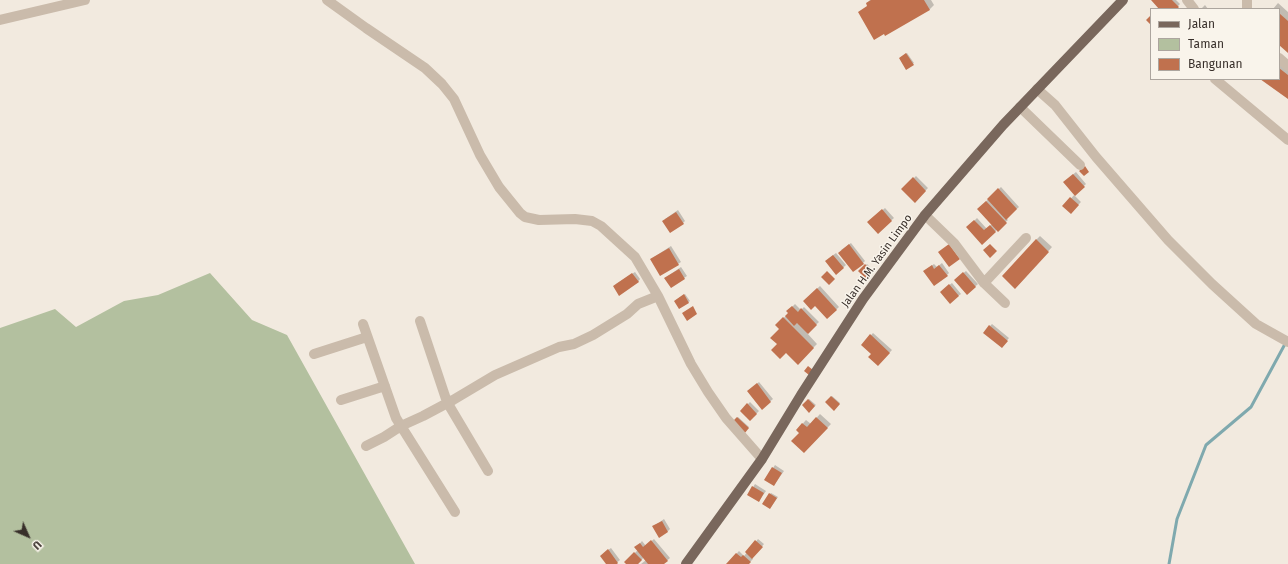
<!DOCTYPE html>
<style>
body{margin:0}
#map{position:relative;width:1288px;height:564px;overflow:hidden;background:#f2eadf;font-family:"Fira Sans",sans-serif}
canvas{display:block}
.legend{position:absolute;left:1150px;top:8px;width:130px;height:72px;box-sizing:border-box;background:#f9f4eb;border:1px solid #aca59e;margin:0;padding:5px 7px;list-style:none;font-size:12px;color:#382f2a}
.legend li{display:flex;align-items:center;gap:8px;height:20px}
.legend b{width:20px;border:1px solid #aca59e}
.north{position:absolute;left:8px;top:516px;width:40px;height:40px;-webkit-text-stroke:3px #f9f4eb;paint-order:stroke;rotate:135deg;font-size:11px;font-weight:700;line-height:16px;text-align:center;color:#382f2a}
.north::after{content:'';display:block;margin:auto;width:14px;height:18px;background:#382f2a;clip-path:polygon(50% 0,100% 100%,50% 72%,0 100%)}
</style>
<div id="map">
<canvas width="1288" height="564"></canvas>
<ul class="legend">
<li><b style="height:5px;background:#79675c"></b>Jalan</li>
<li><b style="height:11px;background:#b3c09f"></b>Taman</li>
<li><b style="height:11px;background:#c0714e"></b>Bangunan</li>
</ul>
<div class="north">U</div>
</div>
<script>
const ctx = document.querySelector('canvas').getContext('2d');
ctx.lineJoin = 'round';
function paint(path, color) { ctx.fillStyle = color; ctx.fill(path, 'evenodd'); }
const shape = rows => new Path2D(rows.map(r => 'M' + r).join(''));
function strokePath(path, color, width, dash) { ctx.strokeStyle = color; ctx.lineWidth = width; ctx.lineCap = dash ? 'butt' : 'round'; ctx.setLineDash(dash || []); ctx.stroke(path); }
function drawText(font, color, halo, rows, align = 'center') {
  ctx.font = font + ' "Fira Sans",sans-serif'; ctx.lineWidth = 3; ctx.setLineDash([]); ctx.textBaseline = 'middle'; ctx.strokeStyle = halo; ctx.fillStyle = color; for (const [text, x, y, turn = 0] of rows) {
    ctx.save(); ctx.translate(x, y); ctx.rotate((+turn || 0) * Math.PI / 180); ctx.textAlign = isNaN(turn) ? turn : align; if (halo) ctx.strokeText(text, 0, 0); ctx.fillText(text, 0, 0); ctx.restore();
  }
}
paint(shape([
 [210,273,252,320,287,335,415,564,0,564,0,328,55,309,76,327,124,301,158,295]
]), '#b3c09f');
paint(shape([
 [870,0,931,0,934,5,929,10,884,33,867,3],
 [1152,0,1176,0,1180,4,1175,9,1158,9,1159,8],
 [1278,3,1288,12,1288,52,1279,44,1279,9,1273,9],
 [1205,5,1208,9,1201,9],
 [907,53,914,63,906,68,900,58],
 [1279,60,1288,66,1288,98,1262,79,1279,79],
 [1076,172,1086,184,1074,195,1081,202,1071,212,1064,206,1075,194,1064,182],
 [916,176,928,188,915,201,903,189],
 [1001,187,1019,207,1006,218,1008,220,982,243,968,227,977,218,987,229,992,224,978,209],
 [885,208,894,218,878,232,869,222],
 [678,210,685,221,683,223,665,219],
 [1040,236,1052,247,1019,284,1036,240],
 [851,243,865,261,863,263,841,250],
 [671,246,681,262,678,264,651,259],
 [836,253,846,265,836,274,828,259],
 [942,263,949,273,947,275,927,269,934,264,937,267],
 [867,264,873,270,866,277,860,271],
 [681,267,687,276,684,278,665,278],
 [966,271,978,284,967,294,955,280],
 [635,272,640,279,638,282,616,284],
 [952,283,961,294,958,296,944,289],
 [820,286,839,307,827,318,815,305,804,301],
 [685,294,690,301,680,308,676,300],
 [795,304,801,310,804,307,819,322,807,333,817,344,798,363,778,344,780,329,776,325,789,313,788,311],
 [992,324,1009,338,1004,344,990,326],
 [873,333,892,350,878,365,872,354,862,345],
 [759,382,773,399,762,408,751,389],
 [832,396,840,403,834,409,826,402],
 [809,399,816,405,809,411,803,405],
 [750,402,759,411,750,420,741,411],
 [820,414,831,424,804,452,800,433,797,430,806,420,811,424],
 [738,417,749,427,744,432,733,422],
 [775,465,784,471,774,485,773,468],
 [755,484,766,491,759,501,748,495],
 [771,493,778,497,771,507,770,494],
 [664,519,670,529,667,532,654,526],
 [654,539,670,558,663,564,641,564,646,560,644,557,638,564,627,564,625,562,638,550,636,548,642,541,646,546],
 [758,539,764,544,752,558,753,559,748,564,728,563,739,551,744,556],
 [611,548,620,560,615,564,607,564,604,553]
]), '#0003');
strokePath(shape([
 [1169,564,1177,519,1206,445,1251,407,1285,344]
]), '#7fa9ae', 3);
paint(shape([
 [871,0,924,0,930,10,885,36,884,34,874,40,858,12,867,6,866,3],
 [1151,0,1172,0,1179,7,1177,9,1159,9],
 [1279,13,1288,21,1288,53,1279,45],
 [1151,15,1151,25,1146,20],
 [906,53,914,65,906,70,899,58],
 [1279,68,1288,75,1288,99,1260,79,1279,79],
 [1085,166,1089,172,1084,176,1079,171],
 [1073,174,1085,187,1075,196,1063,182],
 [913,177,926,191,915,203,901,189],
 [998,188,1017,209,1006,220,987,199],
 [1070,197,1079,205,1071,214,1062,206],
 [986,201,1007,223,998,232,977,209],
 [882,209,892,221,878,234,867,222],
 [676,212,684,224,670,233,662,221],
 [974,220,984,230,990,225,996,232,982,245,966,227],
 [1036,239,1049,252,1015,289,1002,276],
 [849,244,864,264,853,272,838,253],
 [949,244,960,259,949,267,938,252],
 [990,244,997,251,990,258,983,250],
 [669,248,679,265,660,276,650,259],
 [833,255,844,268,836,275,825,261],
 [865,264,873,272,866,279,858,271],
 [932,265,934,269,939,265,948,276,934,286,923,271],
 [679,269,685,279,671,288,664,278],
 [827,271,835,279,829,285,821,277],
 [963,272,976,287,967,295,954,280],
 [632,273,639,282,619,296,613,286],
 [949,284,959,296,950,304,940,292],
 [817,288,837,310,827,319,815,306,811,310,803,301],
 [684,294,689,303,679,309,674,301],
 [693,306,697,314,687,321,682,313],
 [792,306,798,312,801,308,817,325,808,334,797,323,794,326,785,316,788,313,786,311],
 [783,317,814,348,798,365,786,353,780,359,771,350,777,344,770,338,779,329,775,325],
 [989,325,1008,341,1002,348,983,333],
 [870,334,890,353,878,366,868,357,871,354,861,345],
 [808,366,813,370,809,375,804,371],
 [757,383,771,402,762,410,747,391],
 [831,396,840,404,834,411,825,402],
 [808,399,815,406,809,413,802,405],
 [747,403,757,414,750,421,740,411],
 [737,417,749,428,744,434,732,422],
 [816,417,828,428,804,453,791,441,799,433,796,430,802,423,807,427],
 [772,467,782,473,774,486,764,480],
 [752,486,764,493,759,502,747,495],
 [769,493,777,498,770,509,762,504],
 [662,521,668,532,659,538,652,526],
 [651,540,668,561,664,564,648,564,634,547,640,543,643,547],
 [755,540,763,547,752,559,745,552],
 [608,549,618,563,617,564,606,564,600,556],
 [634,552,642,560,638,564,626,564,624,562],
 [736,553,741,557,743,555,751,562,749,564,726,564]
]), '#c0714e');
strokePath(shape([
 [327,0,366,28,425,68,442,84,454,99,480,155,499,187,520,213,525,217,539,220,575,219,592,221,601,226,635,257,658,296,691,364,708,392,726,418,762,459],
 [1187,0,1194,9],
 [1247,0,1247,9],
 [0,20,85,0],
 [1279,58,1288,66],
 [1215,79,1288,140],
 [1037,89,1055,105,1096,157,1168,240,1212,284,1256,324,1288,342],
 [1020,107,1080,165],
 [925,215,954,243,984,283,1005,303],
 [984,283,1026,238],
 [420,321,447,402,488,471],
 [363,324,396,418,455,512],
 [314,354,367,337],
 [341,400,385,386],
 [366,446,384,437,401,426,423,416,453,400,495,375,559,347,574,344,593,335,627,314,638,304,658,296]
]), '#cabbab', 10);
strokePath(shape([
 [686,564,762,459,801,395,863,299,925,215,1003,125,1123,0]
]), '#79675c', 10);
drawText('11px', '#382f2a', '#f9f4eb', [
 ["Jalan H.M. Yasin Limpo",877,261,-54]
]);
</script>
